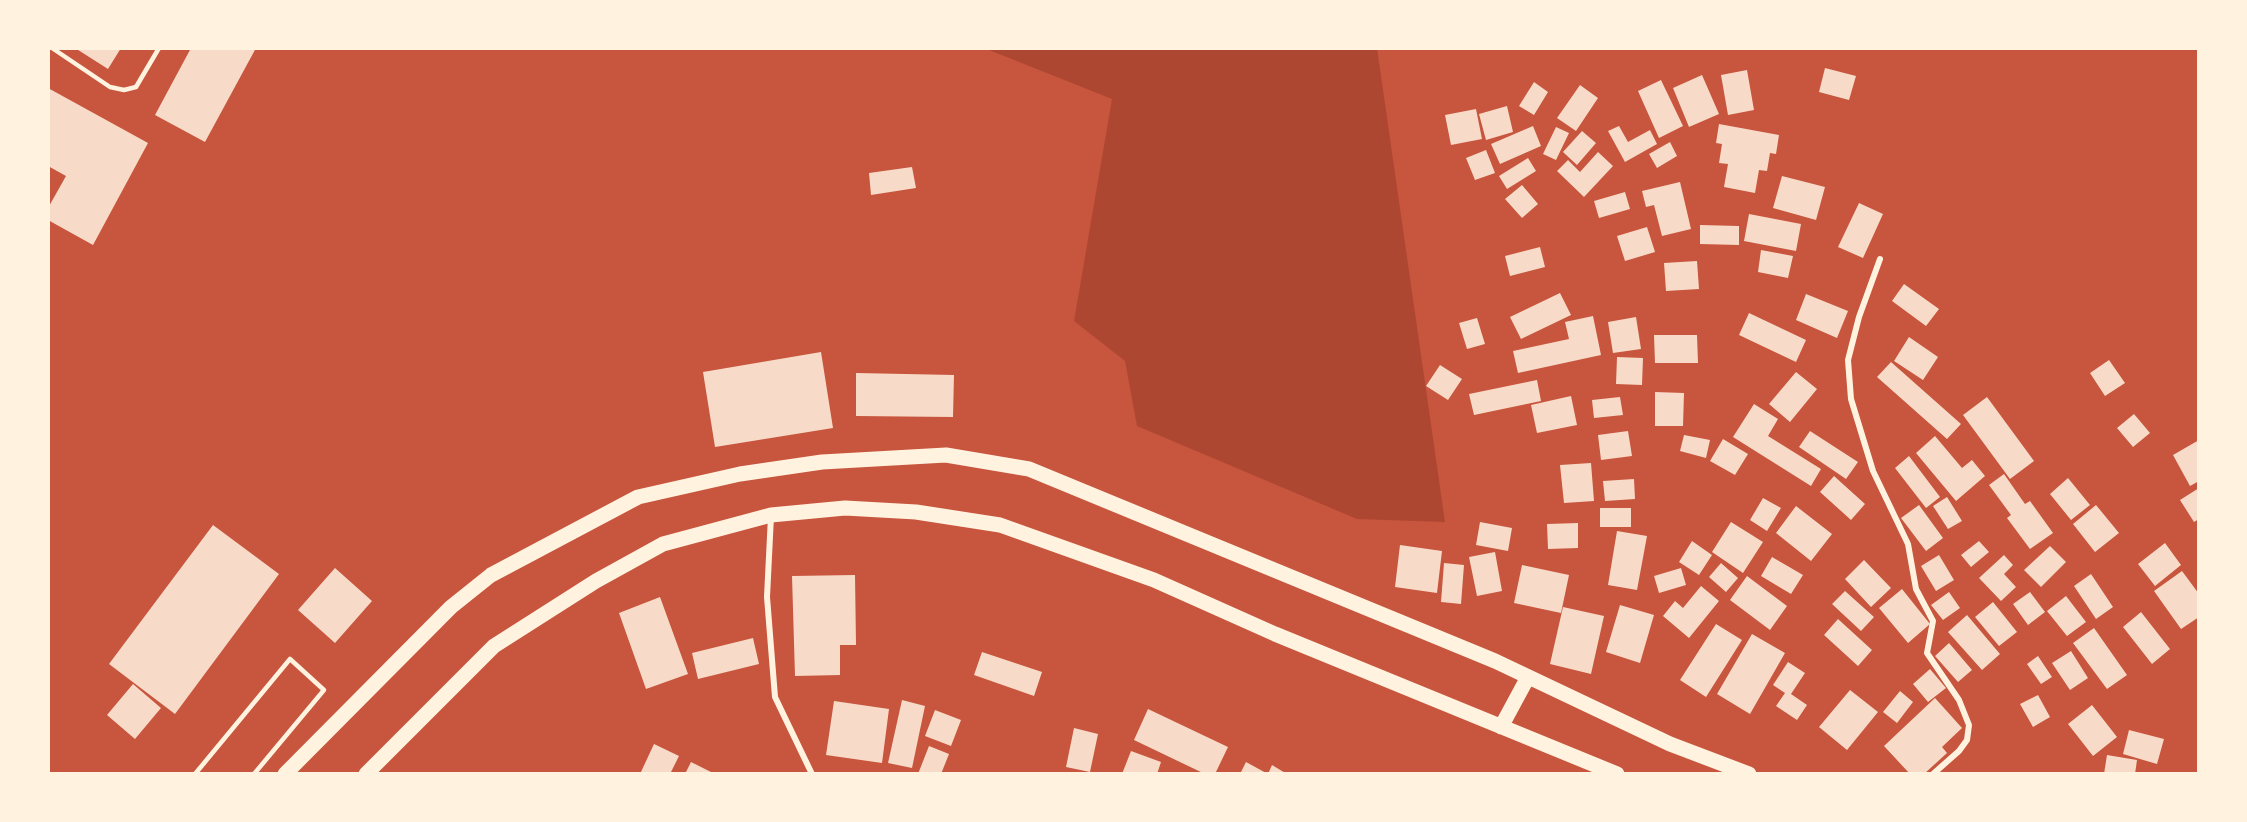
<!DOCTYPE html>
<style>
body{margin:0}
#map{position:relative;width:2247px;height:822px;overflow:hidden;background:#c8553d;font-family:"Zilla Slab",serif}
canvas{display:block}
.frame{position:absolute;inset:0;border:50px solid #fff3e0;pointer-events:none}
</style>
<div id="map">
<canvas width="2247" height="822"></canvas>
<div class="frame"></div>
</div>
<script>
const ctx = document.querySelector('canvas').getContext('2d');
ctx.lineJoin = 'round';
function paint(path, color) { ctx.fillStyle = color; ctx.fill(path, 'evenodd'); }
const shape = rows => new Path2D(rows.map(r => 'M' + r).join(''));
function strokePath(path, color, width, dash) { ctx.strokeStyle = color; ctx.lineWidth = width; ctx.lineCap = dash ? 'butt' : 'round'; ctx.setLineDash(dash || []); ctx.stroke(path); }
paint(shape([
 [984,48,1377,48,1445,522,1357,519,1137,426,1125,361,1074,321,1112,99]
]), '#ae4732');
paint(shape([
 [75,48,121,48,108,69],
 [191,48,256,48,205,142,155,115],
 [1825,68,1856,76,1849,100,1819,92],
 [1747,70,1754,110,1728,115,1721,75],
 [1702,75,1719,114,1689,127,1673,88],
 [1661,80,1683,126,1659,138,1638,91],
 [1534,82,1548,92,1534,115,1519,106],
 [1580,85,1598,98,1576,131,1557,118],
 [48,88,148,143,93,245,48,220,48,208,66,176,48,166],
 [1507,106,1513,132,1486,140,1479,114],
 [1476,109,1482,139,1451,145,1445,115],
 [1719,124,1779,135,1776,154,1770,153,1767,171,1759,170,1755,193,1724,187,1728,164,1719,163,1722,144,1716,143],
 [1533,126,1541,146,1500,164,1491,144],
 [1619,126,1628,142,1650,130,1657,144,1625,162,1608,131],
 [1556,127,1569,133,1556,160,1543,154],
 [1582,131,1596,143,1577,165,1563,152],
 [1670,142,1677,156,1657,168,1649,154],
 [1486,150,1495,173,1475,180,1466,158],
 [1598,152,1613,166,1584,197,1557,171,1568,160,1580,172],
 [1528,158,1536,171,1507,189,1499,176],
 [912,167,916,188,871,195,869,173],
 [1782,176,1825,187,1816,220,1773,208],
 [1680,182,1691,229,1662,236,1654,205,1646,207,1642,191],
 [1522,185,1538,204,1522,218,1505,199],
 [1625,192,1630,209,1599,218,1594,201],
 [1859,203,1883,214,1863,258,1838,247],
 [1749,214,1801,224,1796,251,1744,241],
 [1700,225,1739,226,1739,245,1700,244],
 [1647,227,1655,252,1625,261,1617,236],
 [1540,247,1545,267,1510,276,1505,256],
 [1761,250,1793,256,1788,278,1758,272],
 [1697,261,1699,289,1666,291,1664,263],
 [1904,284,1939,309,1926,326,1892,301],
 [1560,293,1571,315,1521,339,1510,317],
 [1806,294,1848,311,1837,338,1796,320],
 [1749,313,1806,340,1796,362,1739,335],
 [1593,316,1601,355,1518,373,1513,351,1569,339,1565,322],
 [1636,317,1641,349,1613,353,1608,322],
 [1477,318,1485,344,1467,349,1459,323],
 [1654,335,1697,335,1698,363,1655,363],
 [1909,337,1938,357,1923,380,1894,361],
 [821,352,833,428,715,447,703,372],
 [1617,357,1643,358,1642,385,1616,384],
 [2109,360,2125,383,2105,396,2090,373],
 [1891,362,1961,424,1947,439,1877,377],
 [1440,365,1462,379,1448,400,1426,386],
 [1796,372,1817,389,1790,422,1769,404],
 [856,373,954,375,953,417,856,416],
 [1537,380,1541,401,1474,415,1469,394],
 [1655,392,1684,393,1683,426,1655,426],
 [1571,396,1577,425,1537,433,1531,405],
 [1620,397,1623,415,1594,418,1592,400],
 [1987,397,2034,461,2010,479,1963,415],
 [1754,404,1778,419,1768,436,1821,469,1811,486,1733,437],
 [2134,414,2150,433,2133,447,2117,428],
 [1628,431,1632,456,1601,460,1598,435],
 [1810,431,1858,462,1846,479,1799,447],
 [1684,435,1710,440,1706,458,1680,451],
 [1935,436,1962,468,1972,460,1985,476,1956,501,1916,453],
 [1723,439,1748,454,1735,475,1710,461],
 [2199,440,2199,481,2190,486,2173,455],
 [1909,456,1940,497,1926,508,1895,468],
 [1591,463,1594,501,1564,503,1560,465],
 [2004,474,2025,504,2030,501,2053,533,2030,549,2007,518,2011,515,1989,485],
 [1834,476,1865,504,1851,520,1820,492],
 [2068,478,2090,505,2071,520,2050,494],
 [1634,479,1635,499,1605,501,1603,481],
 [2199,488,2199,519,2194,522,2180,500],
 [1947,497,1962,521,1948,529,1933,506],
 [1763,498,1781,508,1767,531,1750,520],
 [1919,505,1943,538,1926,551,1901,518],
 [2096,505,2119,533,2095,552,2073,524],
 [1796,506,1832,534,1811,561,1776,533],
 [1600,508,1631,508,1631,527,1600,527],
 [1480,522,1512,528,1508,551,1476,545],
 [1731,522,1763,542,1743,573,1712,552],
 [1578,523,1578,548,1548,549,1547,524],
 [213,525,279,574,175,714,109,664],
 [1617,531,1647,536,1637,590,1608,585],
 [1692,541,1712,555,1699,575,1679,562],
 [1979,541,1989,552,1971,567,1961,555],
 [2165,543,2181,565,2155,586,2138,564],
 [1400,545,1442,551,1437,593,1395,587],
 [2050,546,2066,562,2041,587,2024,570],
 [1495,552,1502,591,1477,596,1469,557],
 [1939,555,1954,580,1936,591,1921,566],
 [2004,555,2013,565,2004,574,2016,587,2001,601,1979,578],
 [1772,557,1803,575,1791,594,1761,576],
 [1864,560,1891,588,1871,607,1845,579],
 [1444,563,1464,565,1461,604,1441,602],
 [1721,563,1738,578,1726,592,1709,577],
 [1522,565,1569,575,1561,613,1514,603],
 [335,568,372,601,335,643,298,610],
 [1681,568,1686,585,1659,593,1654,576],
 [2182,571,2199,594,2199,617,2181,629,2154,591],
 [2091,574,2113,607,2096,619,2074,586],
 [855,575,856,645,840,645,840,675,795,676,792,576],
 [1747,576,1787,606,1770,630,1730,600],
 [1701,586,1719,601,1689,638,1663,616,1675,601,1683,608],
 [1902,589,1930,624,1908,643,1879,608],
 [1845,591,1874,617,1861,631,1832,604],
 [1949,592,1960,608,1943,620,1931,605],
 [2030,592,2045,612,2028,625,2013,604],
 [2066,596,2086,622,2067,636,2047,611],
 [660,597,688,674,646,689,619,613],
 [1993,602,2017,632,1999,646,1975,617],
 [1620,605,1654,615,1640,663,1606,652],
 [1563,607,1604,616,1591,674,1550,664],
 [2141,612,2170,649,2152,664,2123,627],
 [1967,615,2000,654,1982,670,1948,632],
 [1838,619,1872,650,1858,666,1824,635],
 [1716,624,1742,640,1706,697,1680,680],
 [2094,628,2127,675,2107,689,2073,643],
 [1752,634,1785,653,1750,714,1717,694],
 [753,638,759,664,698,679,692,653],
 [1949,643,1972,670,1958,682,1935,656],
 [2071,651,2088,678,2070,690,2052,663],
 [982,652,1042,672,1034,696,974,675],
 [2038,656,2052,677,2041,684,2027,664],
 [1788,662,1805,673,1791,694,1807,705,1797,720,1776,706,1785,693,1773,685],
 [1930,669,1946,688,1928,702,1913,684],
 [133,684,161,708,135,739,107,715],
 [1850,690,1878,712,1847,750,1819,727],
 [1900,691,1913,702,1897,723,1883,712],
 [2038,695,2050,717,2033,727,2020,704],
 [1935,698,1962,728,1942,747,1947,753,1924,774,1910,774,1884,746],
 [902,700,925,706,912,768,888,763],
 [834,701,889,709,882,763,826,755],
 [2092,705,2117,737,2093,756,2068,724],
 [1148,709,1228,747,1215,774,1205,774,1134,740],
 [935,710,961,720,951,746,925,736],
 [1074,728,1098,734,1090,772,1066,767],
 [2129,730,2164,739,2157,764,2123,754],
 [654,744,679,756,670,774,640,774],
 [929,746,949,754,941,774,918,774],
 [1131,751,1161,762,1157,774,1122,774],
 [2107,755,2137,760,2135,774,2104,774],
 [691,762,715,774,685,774],
 [1246,762,1268,774,1272,765,1287,774,1240,774]
]), '#f7dbc8');
strokePath(shape([
 [52,48,110,87,124,90,136,87,159,48],
 [195,774,290,659,324,690,254,774]
]), '#fff3e0', 4.5);
strokePath(shape([
 [1880,259,1859,317,1848,360,1851,399,1873,471,1908,544,1916,589,1933,621,1927,653,1959,700,1969,725,1967,740,1959,751,1933,774],
 [771,516,767,597,775,697,812,774]
]), '#fff3e0', 6);
strokePath(shape([
 [1501,727,1528,677],
 [285,774,451,607,491,575,638,497,740,474,822,462,946,455,1029,469,1495,661,1670,744,1749,774],
 [366,774,494,646,596,581,663,544,771,515,845,508,916,512,1000,525,1154,580,1275,634,1617,774]
]), '#fff3e0', 15);
</script>
